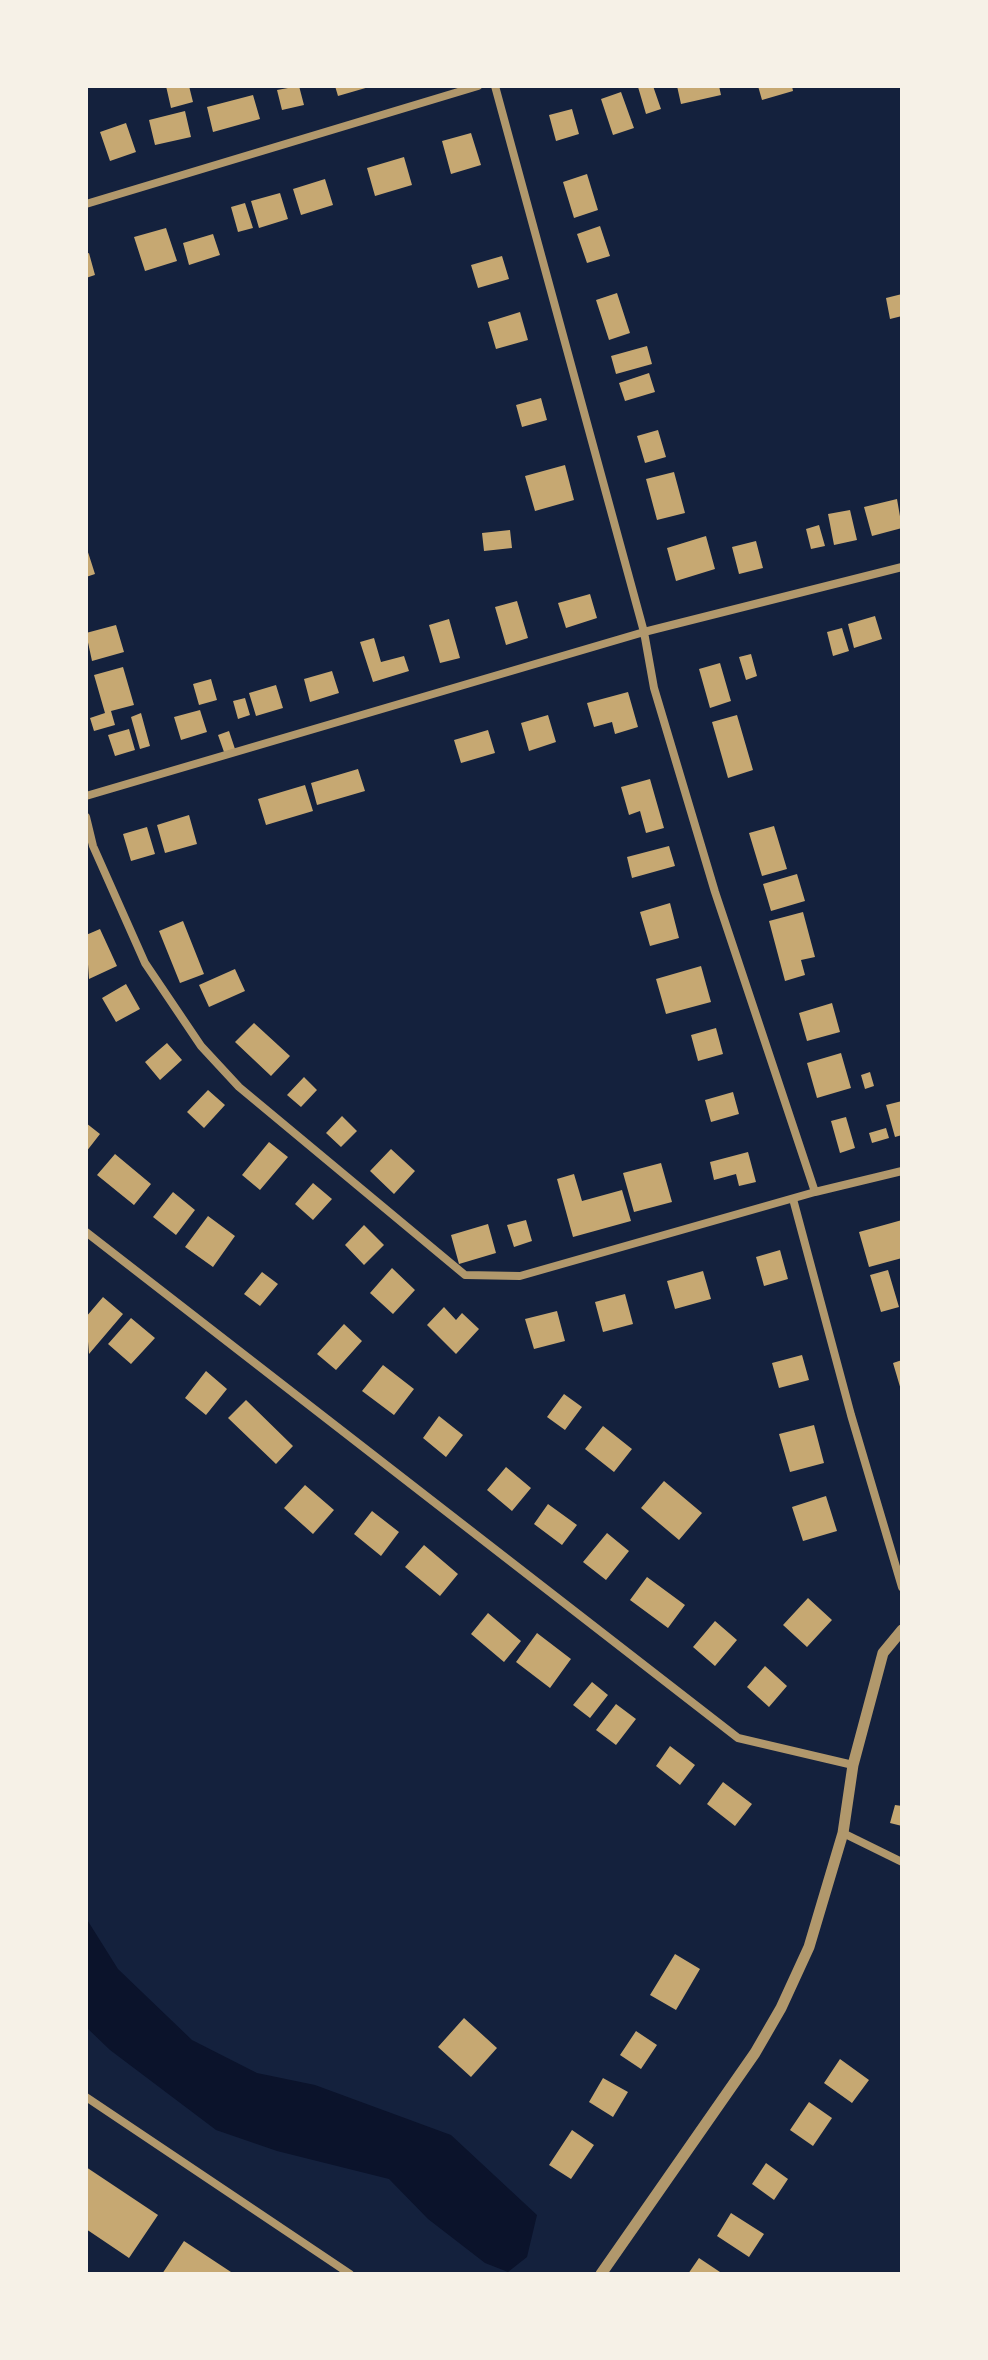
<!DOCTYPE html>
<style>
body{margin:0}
#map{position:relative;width:988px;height:2360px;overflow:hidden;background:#14213d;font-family:Arial,sans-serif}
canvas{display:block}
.frame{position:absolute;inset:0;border:88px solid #f6f1e7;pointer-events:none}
</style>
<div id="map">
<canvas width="988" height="2360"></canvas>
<div class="frame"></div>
</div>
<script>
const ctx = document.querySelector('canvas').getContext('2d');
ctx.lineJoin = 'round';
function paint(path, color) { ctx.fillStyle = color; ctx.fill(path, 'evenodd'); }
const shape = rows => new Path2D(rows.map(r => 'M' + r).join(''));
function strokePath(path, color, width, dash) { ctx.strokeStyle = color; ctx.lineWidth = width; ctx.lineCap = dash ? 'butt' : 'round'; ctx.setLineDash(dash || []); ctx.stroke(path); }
paint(shape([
 [86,1918,118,1969,192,2040,257,2073,315,2085,451,2135,537,2215,527,2257,508,2272,485,2263,428,2219,389,2179,277,2151,216,2130,110,2050,86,2027]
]), '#0b132b');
paint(shape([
 [166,86,189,86,193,102,171,108],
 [299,86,304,105,282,110,277,90],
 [335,86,369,86,369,87,338,96],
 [653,86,661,109,646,114,638,87],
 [677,86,719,86,721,95,681,104],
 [758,86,792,86,793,91,762,100],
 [621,92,634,128,613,135,601,99],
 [253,95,260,119,213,132,207,107],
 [572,109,579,134,556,141,549,115],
 [185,111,191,137,155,145,149,120],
 [126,123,136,152,110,161,100,132],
 [471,133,481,165,451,174,442,141],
 [404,157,412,185,375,196,367,168],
 [587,174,598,210,574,218,563,182],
 [325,179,333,205,301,215,293,189],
 [280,193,288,219,259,228,251,201],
 [245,203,253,228,238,232,231,207],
 [600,226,610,256,587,263,577,234],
 [166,228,177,261,145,271,134,237],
 [213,234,220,255,189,265,183,243],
 [89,253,95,275,86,278,86,254],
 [502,256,509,279,478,288,471,265],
 [617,293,630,333,609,340,596,300],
 [902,294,902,316,890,319,886,298],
 [520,312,528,340,496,349,488,322],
 [647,346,652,364,616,374,611,356],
 [649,373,655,392,625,401,619,383],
 [541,398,547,420,522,427,516,405],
 [658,430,666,457,645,463,637,436],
 [565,465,574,500,535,511,525,476],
 [674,472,685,513,657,520,646,479],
 [897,499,902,528,872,536,864,507],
 [850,510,857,540,834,545,828,514],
 [819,525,825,546,811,549,806,529],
 [510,530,512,548,484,551,482,533],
 [706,536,715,569,676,581,667,548],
 [756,541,763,568,739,574,732,547],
 [86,546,95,574,86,577],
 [590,594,597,618,566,628,558,603],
 [517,601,528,638,506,645,495,607],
 [875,616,882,639,854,648,848,624],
 [449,619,460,658,440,663,429,625],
 [116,625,124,652,92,661,86,633],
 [842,628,849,651,833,656,827,632],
 [374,638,381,662,404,656,409,671,373,682,360,642],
 [751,654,757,676,746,680,739,657],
 [720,663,731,701,710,708,699,669],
 [123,667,134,705,111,711,115,725,94,731,90,718,105,713,94,675],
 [332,671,339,693,310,702,304,679],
 [211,679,217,700,199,705,193,684],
 [276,685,283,708,256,716,249,693],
 [628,692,638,727,615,734,612,722,594,727,587,703],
 [245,698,250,715,238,719,233,701],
 [200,710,207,732,181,740,174,717],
 [141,713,150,746,140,749,131,717],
 [548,715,556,742,529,751,521,723],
 [737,715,753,770,728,778,712,722],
 [129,729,135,750,115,756,108,735],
 [488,730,495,753,461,763,454,740],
 [229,731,235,749,224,752,218,735],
 [358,769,365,791,317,805,311,783],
 [650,779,664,828,646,833,640,811,629,815,621,787],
 [305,785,313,811,266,825,258,799],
 [189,815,197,844,165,853,157,825],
 [774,826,787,869,762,876,749,833],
 [147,827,155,854,131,861,123,834],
 [669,846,675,866,632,878,627,857],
 [797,874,805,901,771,911,763,884],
 [670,903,679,938,650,946,640,912],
 [803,912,815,957,801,960,805,975,785,981,769,921],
 [183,921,204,974,180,983,159,931],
 [100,929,117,966,89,979,86,935],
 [701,966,711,1002,666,1014,656,979],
 [235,969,245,991,209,1007,199,985],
 [126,984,140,1009,116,1022,102,998],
 [832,1003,840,1032,807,1041,799,1013],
 [254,1023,290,1056,271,1076,235,1042],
 [716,1028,723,1054,698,1061,691,1035],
 [167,1043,182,1060,160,1080,145,1062],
 [841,1053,851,1088,817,1098,807,1063],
 [870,1072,874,1086,865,1089,861,1075],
 [304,1077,317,1090,301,1107,287,1095],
 [208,1090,225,1105,204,1128,187,1112],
 [733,1092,739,1114,711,1122,705,1100],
 [902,1101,902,1135,895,1137,886,1105],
 [342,1116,357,1131,341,1147,326,1133],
 [846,1117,855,1148,840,1153,831,1121],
 [86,1123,100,1134,86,1152],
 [886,1128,889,1138,872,1143,869,1133],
 [269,1142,288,1157,260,1190,242,1175],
 [391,1149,415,1171,394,1194,370,1171],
 [748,1152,756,1182,739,1186,736,1174,714,1180,710,1162],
 [115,1154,151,1184,134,1205,97,1175],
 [661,1163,672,1202,634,1212,623,1173],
 [574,1174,582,1201,622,1190,631,1221,573,1237,557,1179],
 [313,1183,332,1199,313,1220,295,1204],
 [173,1192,195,1210,176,1235,153,1217],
 [208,1216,235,1236,213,1267,185,1247],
 [526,1220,532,1241,514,1247,507,1225],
 [902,1220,902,1258,869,1267,859,1232],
 [488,1224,496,1253,459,1264,451,1235],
 [364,1225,384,1245,364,1265,345,1245],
 [780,1250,788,1279,764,1286,756,1257],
 [392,1268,415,1290,393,1314,370,1293],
 [888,1270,899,1307,881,1312,870,1275],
 [703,1271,711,1299,675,1309,667,1281],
 [262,1272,278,1284,260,1306,244,1294],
 [625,1294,633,1324,603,1332,595,1302],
 [103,1297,123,1314,89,1354,86,1317],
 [444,1307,456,1320,462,1313,479,1329,456,1354,427,1325],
 [557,1311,565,1341,534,1349,525,1319],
 [131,1318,155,1338,131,1364,108,1344],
 [344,1324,362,1341,336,1370,317,1354],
 [802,1355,809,1380,779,1388,772,1363],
 [902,1360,902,1390,901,1390,893,1363],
 [383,1365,414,1389,394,1415,362,1391],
 [206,1371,227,1389,206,1415,185,1398],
 [564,1394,582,1407,565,1430,547,1417],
 [246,1400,293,1446,276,1464,228,1418],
 [439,1416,463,1435,446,1457,423,1438],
 [814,1425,824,1463,790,1472,779,1434],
 [603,1426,632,1449,614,1472,585,1449],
 [506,1467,531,1488,512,1511,487,1490],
 [664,1481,702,1513,679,1540,641,1508],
 [305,1485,334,1510,313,1534,284,1508],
 [826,1496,837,1531,803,1541,792,1507],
 [548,1504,577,1525,562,1545,534,1524],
 [372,1511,399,1532,381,1556,354,1534],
 [607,1533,629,1551,606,1580,583,1562],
 [424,1545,458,1574,440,1596,405,1567],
 [647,1577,685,1605,668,1628,630,1600],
 [808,1598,832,1620,807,1647,783,1625],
 [488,1613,521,1641,504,1662,471,1634],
 [715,1621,737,1640,715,1666,693,1647],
 [537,1633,571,1659,550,1688,516,1662],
 [765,1666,787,1686,769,1707,747,1687],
 [592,1682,608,1695,590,1718,573,1705],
 [616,1704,636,1719,616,1745,596,1730],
 [670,1746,695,1765,680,1785,656,1766],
 [723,1782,752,1804,735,1826,707,1804],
 [895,1805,902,1806,902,1826,890,1823],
 [675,1954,700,1969,676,2010,650,1995],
 [464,2018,497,2048,471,2077,438,2047],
 [636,2031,657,2045,641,2069,620,2055],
 [840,2059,869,2080,852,2103,824,2083],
 [603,2078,628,2092,613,2117,589,2102],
 [809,2102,832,2118,813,2146,790,2130],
 [572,2130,594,2145,571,2179,549,2165],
 [766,2163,788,2179,774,2200,752,2184],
 [86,2167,158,2215,129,2258,86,2229],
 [731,2213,764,2234,749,2257,717,2236],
 [184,2241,234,2274,162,2274],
 [699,2258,723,2274,688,2274]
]), '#c6a872');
strokePath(shape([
 [495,86,644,632,654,688,715,892,815,1192],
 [86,204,478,86],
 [86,796,644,632,902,567],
 [86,817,93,846,145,963,201,1046,239,1087,465,1275,520,1276,815,1192,902,1171],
 [793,1199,851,1415,902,1587],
 [86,1232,738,1738,853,1765],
 [843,1833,902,1862],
 [86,2097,350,2274]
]), '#b1986c', 8);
strokePath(shape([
 [601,2274,755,2053,781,2008,809,1947,843,1833,853,1765,883,1653,902,1630]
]), '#b1986c', 11);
</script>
